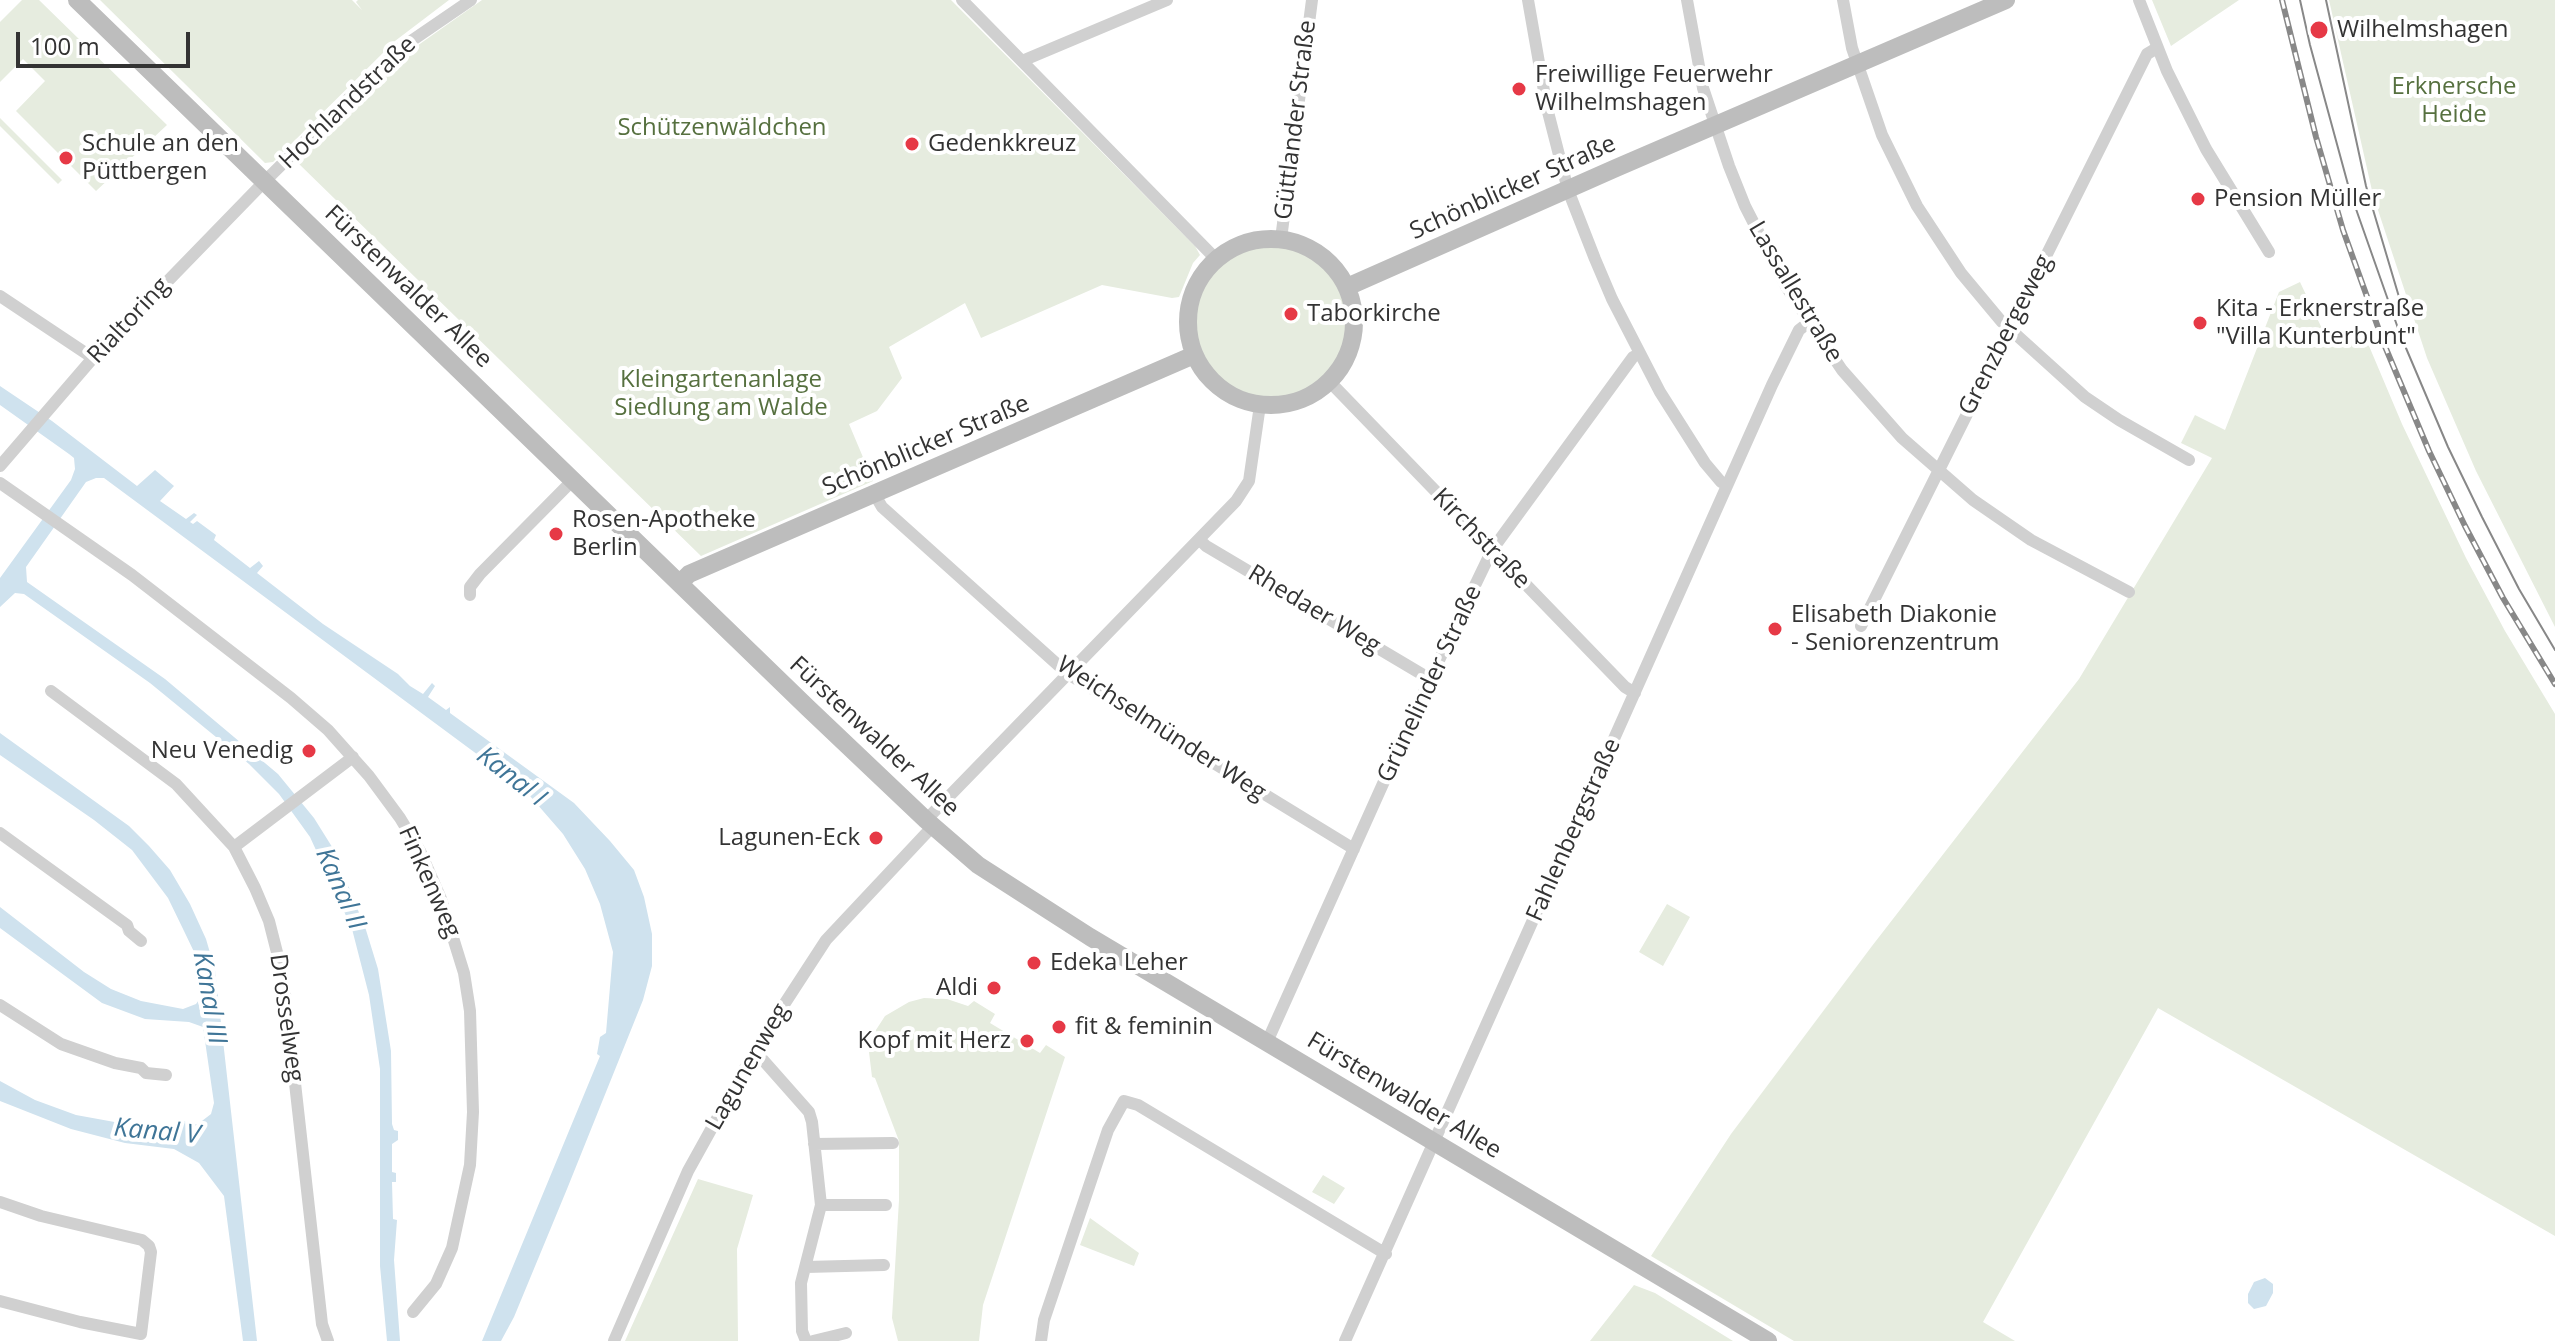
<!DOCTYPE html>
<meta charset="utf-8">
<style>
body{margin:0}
#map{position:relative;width:2555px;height:1341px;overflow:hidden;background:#fff;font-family:"Open Sans",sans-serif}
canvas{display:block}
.scale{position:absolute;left:16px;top:32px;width:174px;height:36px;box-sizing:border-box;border:4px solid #333;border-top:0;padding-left:10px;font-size:24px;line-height:28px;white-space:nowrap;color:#333;-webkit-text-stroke:6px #fff;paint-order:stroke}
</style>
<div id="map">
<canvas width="2555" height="1341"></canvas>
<div class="scale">100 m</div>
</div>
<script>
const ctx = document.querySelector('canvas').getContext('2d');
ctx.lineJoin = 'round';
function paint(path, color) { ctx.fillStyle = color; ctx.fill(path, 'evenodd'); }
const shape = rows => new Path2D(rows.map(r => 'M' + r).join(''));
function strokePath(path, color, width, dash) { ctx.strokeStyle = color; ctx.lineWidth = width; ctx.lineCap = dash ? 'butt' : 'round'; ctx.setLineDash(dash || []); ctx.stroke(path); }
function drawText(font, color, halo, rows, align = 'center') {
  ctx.font = font + ' "Open Sans",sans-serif'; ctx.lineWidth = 8; ctx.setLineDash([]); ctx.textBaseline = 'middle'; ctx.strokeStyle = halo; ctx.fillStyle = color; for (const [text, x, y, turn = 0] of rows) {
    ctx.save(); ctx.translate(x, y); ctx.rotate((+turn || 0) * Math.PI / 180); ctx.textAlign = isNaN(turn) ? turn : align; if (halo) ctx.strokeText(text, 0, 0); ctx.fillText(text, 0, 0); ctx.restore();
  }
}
paint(shape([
 [22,0,39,0,167,125,96,191,16,111,45,81,23,59,0,82,0,22],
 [100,0,352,0,362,10,356,2,358,0,449,0,395,41,273,162,265,163],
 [482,0,951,0,1195,246,1200,255,1193,263,1179,297,1172,298,1102,285,981,338,965,303,889,347,902,378,877,411,849,424,873,481,701,556,298,163,407,53],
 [2152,0,2239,0,2171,46],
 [2329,0,2555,0,2555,627,2476,471,2427,358,2373,195],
 [0,118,62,180,58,184,0,126],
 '1195 321a76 76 0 1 1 152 0a76 76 0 1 1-152 0Z',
 [2300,282,2325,335,2361,327,2402,424,2466,558,2505,631,2555,714,2555,1236,2158,1008,1983,1322,2015,1341,1794,1341,1651,1256,1731,1134,1872,946,2079,679,2212,458,2181,443,2195,415,2225,430,2279,292],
 [1667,904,1690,917,1663,966,1639,952],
 [924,998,947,999,968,1006,974,1001,995,1014,990,1023,1040,1053,1046,1045,1065,1057,983,1305,979,1341,898,1341,892,1318,899,1200,899,1141,875,1078,872,1077,869,1052,874,1033,885,1016,909,1002],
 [1323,1175,1345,1188,1334,1204,1312,1192],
 [698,1179,753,1195,737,1249,738,1341,625,1341],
 [1090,1218,1139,1253,1134,1266,1080,1245],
 [1634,1285,1655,1293,1733,1341,1590,1341]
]), '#e6ecdf');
paint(shape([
 [0,386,52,421,137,486,155,470,174,486,160,501,186,519,194,513,197,515,190,522,193,524,197,521,216,535,214,540,250,568,259,561,263,566,257,573,323,624,398,674,410,686,423,694,432,683,435,686,428,697,446,710,450,707,450,713,574,803,610,841,634,870,644,897,652,934,652,966,643,1000,567,1189,514,1317,501,1341,482,1341,600,1056,597,1054,600,1037,606,1033,613,952,600,904,585,869,563,834,530,796,497,769,104,478,96,478,86,482,26,567,27,582,165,679,278,774,314,818,334,850,366,930,378,969,391,1051,392,1124,394,1130,398,1131,398,1140,392,1144,392,1172,396,1173,396,1182,392,1182,393,1219,397,1220,394,1260,400,1341,387,1341,380,1266,380,1069,369,995,352,929,310,837,279,794,249,764,150,683,24,594,15,593,0,607,0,578,71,480,75,469,74,458,69,454,0,405],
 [0,733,129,826,149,846,170,870,190,904,206,939,215,970,257,1341,243,1341,224,1196,199,1163,174,1149,125,1143,71,1129,0,1101,0,1081,35,1100,76,1115,120,1123,174,1125,175,1122,185,1121,186,1125,198,1124,211,1114,214,1103,203,1027,189,1022,145,1019,102,1003,0,928,0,907,84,972,111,989,141,1001,183,1009,196,1004,203,994,196,956,184,931,168,898,132,850,94,820,0,755],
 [2265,1278,2273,1284,2273,1293,2266,1306,2254,1309,2248,1303,2248,1294,2254,1282]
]), '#cfe2ee');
strokePath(shape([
 [962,0,1215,258],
 [1528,0,1547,108,1568,190,1595,259,1612,299,1660,392,1705,463,1721,482,1727,485],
 [1687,0,1703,88,1729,166,1745,206,1787,288,1842,370,1902,438,1973,500,2031,540,2129,592],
 [1843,0,1852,48,1882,135,1917,206,1961,273,2001,321,2085,397,2119,420,2189,460],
 [2139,0,2167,71,2206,149,2269,252],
 [1022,61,1167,0],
 [1281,239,1312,0],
 [0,296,93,358],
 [1330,382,1625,687,1635,693],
 [0,466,93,358,265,181,398,50,471,0],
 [0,483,132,575,291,698,328,730,369,776,400,818,420,851,441,899,464,973,470,1011,473,1112,470,1165,452,1248,436,1284,413,1312],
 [875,495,882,507,1068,674,1354,849],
 [1199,539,1206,546,1430,679],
 [470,595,470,587,480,574,573,480],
 [1861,626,2147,54,2157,48],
 [51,691,176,784,234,847,255,888,269,921,283,976,322,1324,328,1341],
 [926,820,1236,501,1249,481,1260,405],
 [0,833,127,925,129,931,141,941],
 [234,847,353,757],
 [0,1005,61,1044,115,1063,141,1068,146,1073,166,1075],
 [1267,1042,1430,679,1492,550,1633,357,1639,354],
 [752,1054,763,1060,809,1112,812,1122,821,1205,801,1283,802,1331,806,1341],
 [814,1144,893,1143],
 [0,1202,41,1216,142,1240,149,1246,151,1252,141,1334,80,1322,0,1301],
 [821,1205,886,1205],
 [806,1267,884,1265],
 [614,1341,688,1171,759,1043,826,940,933,826],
 [813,1341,846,1333],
 [1041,1341,1044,1320,1108,1130,1124,1101,1138,1105,1386,1254],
 [1345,1341,1772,385,1799,330,1808,323]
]), '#d0d0d0', 12);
strokePath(shape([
 [77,0,808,708,926,820,978,865,1090,937,1768,1341],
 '1188 322a83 83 0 1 1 166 0a83 83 0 1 1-166 0Z',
 [1347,287,1616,168,2006,0],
 [680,583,689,574,1194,355]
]), '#bdbdbd', 18);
strokePath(shape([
 [2300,0,2310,45,2350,192,2400,334,2448,447,2482,517,2519,589,2555,650],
 [2326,0,2366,186,2402,307]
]), '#888', 2);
const rail = shape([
 [2282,0,2316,137,2343,230,2384,344,2429,451,2465,526,2503,598,2555,684]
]);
strokePath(rail, '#888', 6);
strokePath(rail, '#fff', 3, [9]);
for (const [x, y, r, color] of [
 [2319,30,10,"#e63946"],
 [1519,89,8,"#e63946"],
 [912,144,8,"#e63946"],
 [66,158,8,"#e63946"],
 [2198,199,8,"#e63946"],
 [1291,314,8,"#e63946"],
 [2200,323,8,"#e63946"],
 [556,534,8,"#e63946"],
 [1775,629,8,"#e63946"],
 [309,751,8,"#e63946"],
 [876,838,8,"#e63946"],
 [1034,963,8,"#e63946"],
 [994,988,8,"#e63946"],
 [1059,1027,8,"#e63946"],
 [1027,1041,8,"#e63946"]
]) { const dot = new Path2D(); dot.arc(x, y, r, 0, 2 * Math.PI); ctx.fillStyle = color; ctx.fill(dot); strokePath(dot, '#fff', 3); }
drawText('24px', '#333', '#fff', [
 ["Wilhelmshagen",2337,30],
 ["Freiwillige Feuerwehr",1535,75],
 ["Wilhelmshagen",1535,103],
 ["Schule an den",82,144],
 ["Püttbergen",82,172],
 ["Gedenkkreuz",928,144],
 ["Pension Müller",2214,199],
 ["Kita - Erknerstraße",2216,309],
 ["\"Villa Kunterbunt\"",2216,337],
 ["Taborkirche",1307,314],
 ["Rosen-Apotheke",572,520],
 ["Berlin",572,548],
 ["Elisabeth Diakonie",1791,615],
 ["- Seniorenzentrum",1791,643],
 ["Neu Venedig",293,751,"right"],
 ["Lagunen-Eck",860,838,"right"],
 ["Edeka Leher",1050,963],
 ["Aldi",978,988,"right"],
 ["fit & feminin",1075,1027],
 ["Kopf mit Herz",1011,1041,"right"]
], 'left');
drawText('24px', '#56703f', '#fff', [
 ["Erknersche",2454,87],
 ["Heide",2454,115],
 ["Schützenwäldchen",722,128],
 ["Kleingartenanlage",721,380],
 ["Siedlung am Walde",721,408]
]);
drawText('24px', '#333', '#fff', [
 ["Hochlandstraße",348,103,-44],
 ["Güttlander Straße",1296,120,-83],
 ["Schönblicker Straße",1513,188,-24],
 ["Fürstenwalder Allee",408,287,44],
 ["Lassallestraße",1795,292,59],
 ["Rialtoring",129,321,-47],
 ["Grenzbergeweg",2006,335,-63],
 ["Schönblicker Straße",926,446,-23],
 ["Kirchstraße",1481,539,46],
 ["Rhedaer Weg",1314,610,31],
 ["Grünelinder Straße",1430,684,-65],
 ["Weichselmünder Weg",1161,729,33],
 ["Fürstenwalder Allee",874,737,43],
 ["Fahlenbergstraße",1574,830,-66],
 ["Finkenweg",429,882,66],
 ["Drosselweg",286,1018,82],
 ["Lagunenweg",748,1067,-60],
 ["Fürstenwalder Allee",1404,1096,31]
]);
drawText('italic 26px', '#3f7597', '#fff', [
 ["Kanal I",511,777,38],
 ["Kanal II",340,889,66],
 ["Kanal III",209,998,80],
 ["Kanal V",157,1132,5]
]);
</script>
